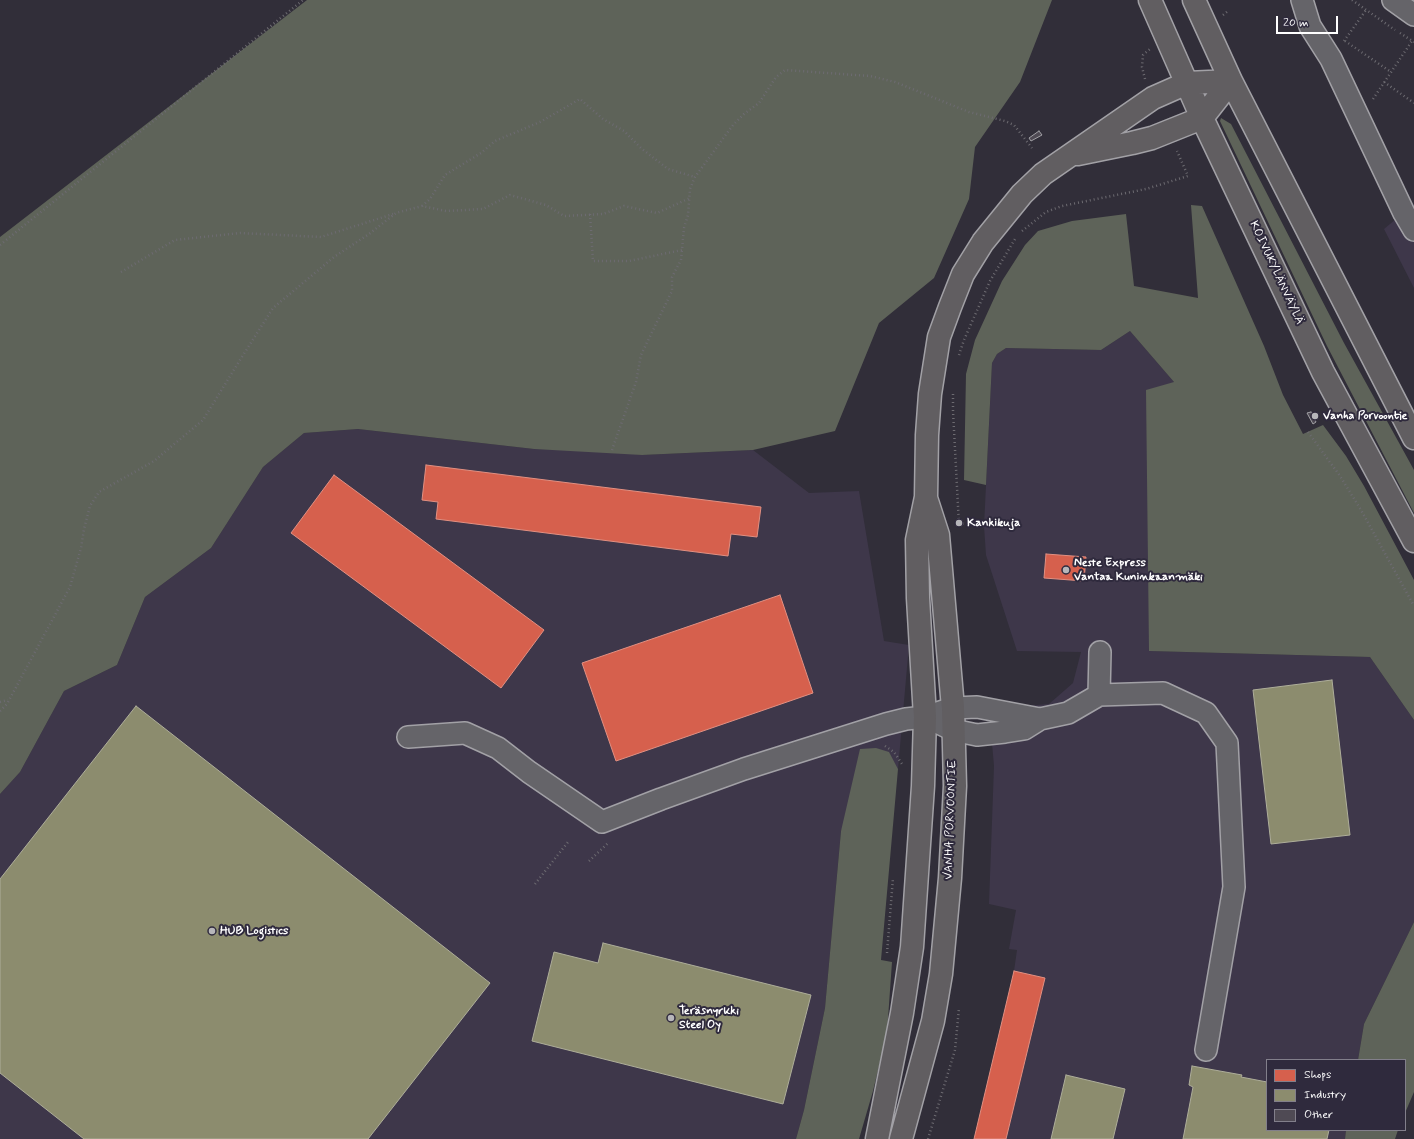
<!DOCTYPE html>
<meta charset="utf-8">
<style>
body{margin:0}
#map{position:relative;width:1414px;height:1139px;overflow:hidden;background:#312e39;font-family:Mynerve,sans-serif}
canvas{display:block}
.legend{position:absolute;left:1266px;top:1059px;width:140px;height:72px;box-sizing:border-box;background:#2f2a3d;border:1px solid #827f8b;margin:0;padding:5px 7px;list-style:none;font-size:12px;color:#fff}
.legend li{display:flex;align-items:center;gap:8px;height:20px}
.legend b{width:20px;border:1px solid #827f8b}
.scale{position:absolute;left:1276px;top:16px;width:62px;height:18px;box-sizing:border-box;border:2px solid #fff;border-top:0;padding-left:5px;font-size:12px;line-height:14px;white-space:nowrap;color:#fff;-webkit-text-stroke:3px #2f2a3d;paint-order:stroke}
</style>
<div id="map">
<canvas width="1414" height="1139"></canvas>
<ul class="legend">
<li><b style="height:11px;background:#d6604d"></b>Shops</li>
<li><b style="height:11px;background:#8c8c6e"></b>Industry</li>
<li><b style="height:11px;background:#4f4a54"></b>Other</li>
</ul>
<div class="scale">20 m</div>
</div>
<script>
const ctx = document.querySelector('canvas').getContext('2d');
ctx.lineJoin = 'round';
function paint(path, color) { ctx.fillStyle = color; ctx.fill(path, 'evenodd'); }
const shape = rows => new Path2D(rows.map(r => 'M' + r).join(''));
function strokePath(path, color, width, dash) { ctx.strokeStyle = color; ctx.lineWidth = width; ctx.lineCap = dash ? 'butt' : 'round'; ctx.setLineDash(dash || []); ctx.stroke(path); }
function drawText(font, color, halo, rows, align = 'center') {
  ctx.font = font + ' Mynerve,sans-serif'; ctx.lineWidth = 4; ctx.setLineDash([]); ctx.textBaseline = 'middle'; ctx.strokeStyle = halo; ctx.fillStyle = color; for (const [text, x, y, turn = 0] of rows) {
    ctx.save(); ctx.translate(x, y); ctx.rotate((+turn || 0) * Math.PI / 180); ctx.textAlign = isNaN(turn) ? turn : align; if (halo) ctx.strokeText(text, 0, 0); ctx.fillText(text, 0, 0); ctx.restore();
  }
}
paint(shape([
 [1414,204,1414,288,1384,229],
 [1130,331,1174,382,1149,651,1370,657,1414,720,1414,922,1364,1024,1358,1060,1267,1060,1267,1130,1346,1130,1345,1139,974,1139,1014,971,1017,950,1009,949,1016,910,989,904,994,766,989,709,1049,704,1073,683,1081,652,1017,651,986,555,984,526,992,363,997,354,1006,348,1101,350],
 [358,429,534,449,612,450,642,455,753,450,809,493,859,491,884,641,909,645,898,769,888,752,841,831,825,1008,804,1110,796,1139,0,1139,0,794,20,772,64,691,117,665,145,597,211,548,263,467,304,433]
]), '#3e374a');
paint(shape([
 [307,0,1052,0,1020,82,975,147,969,199,934,278,879,323,835,431,753,450,642,455,534,449,358,429,304,433,263,467,211,548,145,597,117,665,64,691,20,772,0,794,0,237],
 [1221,118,1231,124,1344,343,1414,470,1414,513,1327,346,1220,121],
 [1191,205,1202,206,1264,346,1283,395,1303,434,1323,425,1346,456,1364,486,1414,580,1414,720,1370,657,1149,651,1146,390,1174,382,1130,331,1101,350,1006,348,997,354,992,363,986,485,964,480,966,374,975,340,1002,281,1025,245,1038,231,1072,221,1126,214,1134,286,1198,298],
 [876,748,889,752,898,769,881,960,892,962,887,1033,873,1091,859,1139,796,1139,804,1110,825,1008,841,831,860,749],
 [1414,922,1414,1092,1405,1113,1405,1060,1358,1060,1364,1024],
 [1346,1130,1398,1130,1395,1139,1345,1139]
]), '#5e6359');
const shops = shape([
 [426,465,761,507,757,537,731,534,728,556,436,519,438,502,422,500,426,465],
 [334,475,544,630,501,688,291,533,334,475],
 [1046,554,1086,557,1084,581,1044,578,1046,554],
 [780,595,813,693,616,761,582,663,780,595],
 [1014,971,1045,978,1006,1139,974,1139,1014,971]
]);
paint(shops, '#d6604d');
strokePath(shops, '#e29082', 1);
const industry = shape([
 [1332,680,1350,835,1271,844,1253,690,1332,680],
 [136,706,490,983,368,1139,84,1139,0,1073,0,879,136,706],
 [603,943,811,995,783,1104,532,1041,554,952,598,963,603,943],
 [1192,1066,1242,1075,1241,1077,1267,1082,1267,1130,1329,1130,1327,1139,1183,1139,1193,1087,1189,1085,1192,1066],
 [1066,1075,1125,1089,1113,1139,1051,1139,1066,1075]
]);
paint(industry, '#8c8c6e');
strokePath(industry, '#aeae9a', 1);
const building = shape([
 [1039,131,1042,135,1031,141,1029,138,1039,131],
 [1311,412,1316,422,1313,424,1307,413,1311,412]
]);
paint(building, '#4f4a54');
strokePath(building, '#a2a1a6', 1);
const minor = shape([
 [1302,0,1310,26,1331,59,1404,213,1414,230],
 [1393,0,1414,15],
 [1099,695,1100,652],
 [939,723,953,730,977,735,1005,732,1024,729,1040,719,1068,713,1099,695,1163,693,1206,713,1227,743,1234,887,1206,1050],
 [408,737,465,733,498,748,529,772,602,822,661,799,744,769,886,724,906,719,925,717,953,708,977,707,1040,719]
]);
const major = shape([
 [1150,0,1202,118,1323,372,1414,541],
 [1194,0,1231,81,1414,438],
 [1078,154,1132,143,1152,138,1202,118,1231,81],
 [877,1139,902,1013,912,947,923,786,925,717,918,598,917,540,926,497,927,435,930,394,939,337,950,307,963,274,983,242,1022,194,1043,174,1153,98,1187,83,1231,81],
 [901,1139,933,1021,941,974,950,878,955,786,953,708,938,535,926,498]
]);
strokePath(minor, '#a2a1a6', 24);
strokePath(major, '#a2a1a6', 25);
strokePath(shape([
 [1352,0,1395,30],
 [1223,15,1228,11],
 [1400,33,1414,42],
 [1344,41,1366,10],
 [1345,41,1391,72],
 [1145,79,1142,67,1143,55,1150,49],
 [1384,82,1414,103],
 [1373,99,1412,41],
 [422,206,430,199,445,175,481,153,495,141,540,122,580,99,603,119,624,131,642,149,668,169,695,177],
 [590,214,593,261,629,261,682,250],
 [1022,231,1046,212,1062,206,1146,189,1188,176,1177,151],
 [0,245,303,0],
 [121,272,175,240,240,233,321,237,393,214],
 [959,355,964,340,990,281,1015,239],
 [953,394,953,411,959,525],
 [1308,432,1340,476,1361,510,1414,606],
 [612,450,636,382,641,355,672,291,672,277,681,260,684,228,688,215,690,189,695,177,733,125,744,114,759,103,776,77,785,70,870,76,895,82,969,112,1005,121,1014,125,1032,148],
 [959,523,984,526],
 [0,702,8,700],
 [0,711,7,704,70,587,81,548,84,529,90,506,99,492,154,461,203,420,240,360,273,308,334,257,369,234,396,213,422,206,446,211,483,209,510,195,546,205,564,216,603,214,624,206,657,213,690,198],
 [885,746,894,752,902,764],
 [589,861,608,843],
 [535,884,568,842],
 [887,953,893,878],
 [928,1139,955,1050,959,1008]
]), '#6d6b71', 2.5, [1, 3]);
strokePath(minor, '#656469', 21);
strokePath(major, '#615e61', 22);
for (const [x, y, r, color] of [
 [1315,416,4,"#b7b6ba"],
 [959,523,4,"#b7b6ba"],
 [1066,570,4,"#b7b6ba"],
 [212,931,4,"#b7b6ba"],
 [671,1018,4,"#b7b6ba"]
]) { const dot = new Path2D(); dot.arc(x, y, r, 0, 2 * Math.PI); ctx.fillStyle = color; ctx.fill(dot); strokePath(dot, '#2f2a3d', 1.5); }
drawText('12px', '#fff', '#2f2a3d', [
 ["KOIVUKYLÄNVÄYLÄ",1276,273,65],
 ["VANHA PORVOONTIE",951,820,-88]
]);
drawText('bold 12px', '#fff', '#2f2a3d', [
 ["Vanha Porvoontie",1323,416],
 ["Kankikuja",967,523],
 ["Neste Express",1074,563],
 ["Vantaa Kuninkaanmäki",1074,577],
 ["HUB Logistics",220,931],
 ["Teräsnyrkki",679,1011],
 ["Steel Oy",679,1025]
], 'left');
</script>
